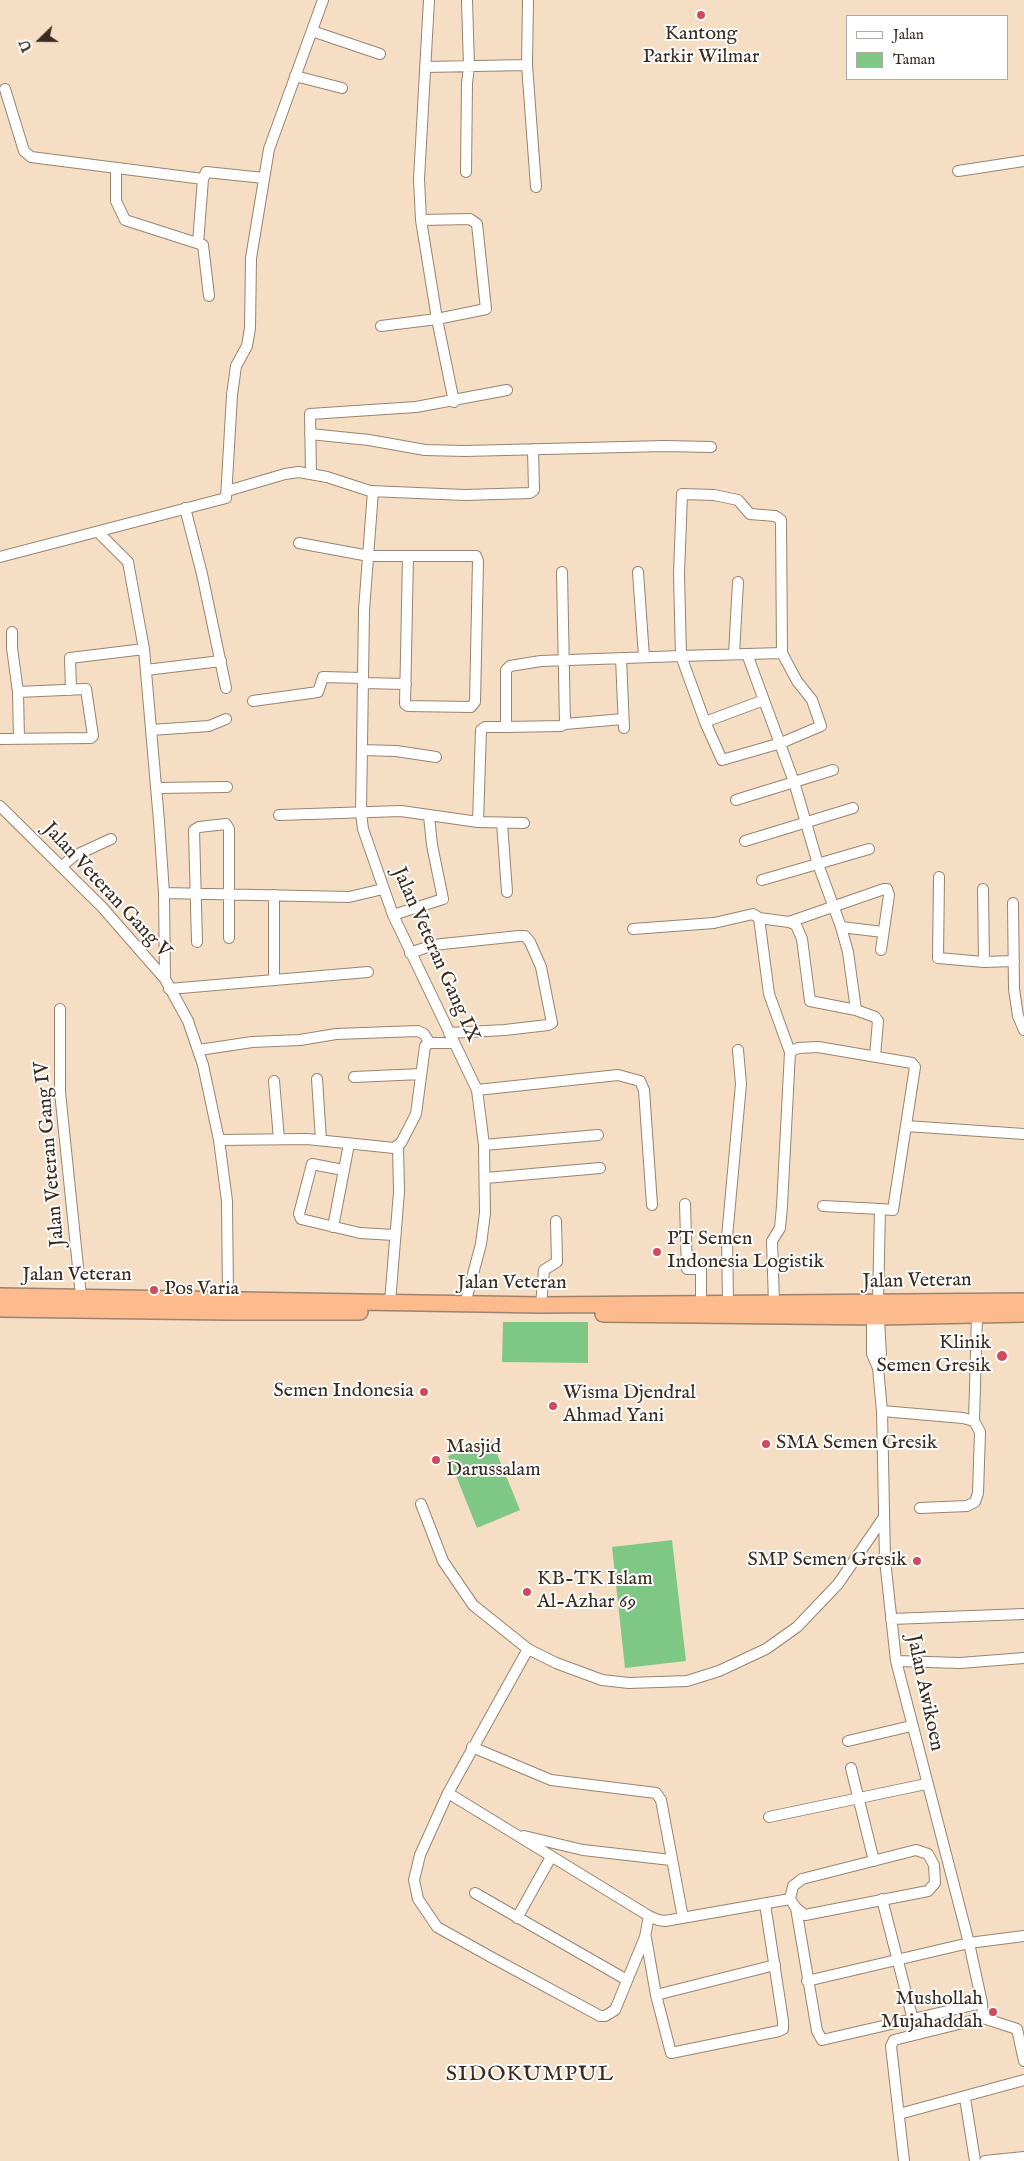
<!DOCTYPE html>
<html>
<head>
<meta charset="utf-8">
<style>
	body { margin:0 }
	#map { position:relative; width:1024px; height:2161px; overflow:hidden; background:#f5dec4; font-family:"IM FELL English",serif }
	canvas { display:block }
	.legend { position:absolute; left:846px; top:15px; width:162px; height:65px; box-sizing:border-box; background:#fff; border:1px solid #b1aaa5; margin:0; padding:6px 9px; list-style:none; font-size:15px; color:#3b2a1e }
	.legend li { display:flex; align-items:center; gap:10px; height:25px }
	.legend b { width:25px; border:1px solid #b1aaa5 }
	.north { position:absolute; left:15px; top:15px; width:50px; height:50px; -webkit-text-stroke:4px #fff; paint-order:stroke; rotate:248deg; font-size:14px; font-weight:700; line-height:20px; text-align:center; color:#3b2a1e }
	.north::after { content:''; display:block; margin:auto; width:18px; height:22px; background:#3b2a1e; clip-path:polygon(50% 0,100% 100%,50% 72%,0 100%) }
</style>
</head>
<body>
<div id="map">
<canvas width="1024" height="2161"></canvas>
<ul class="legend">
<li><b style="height:6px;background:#fff"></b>Jalan</li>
<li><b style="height:14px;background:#7ec784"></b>Taman</li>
</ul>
<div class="north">U</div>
</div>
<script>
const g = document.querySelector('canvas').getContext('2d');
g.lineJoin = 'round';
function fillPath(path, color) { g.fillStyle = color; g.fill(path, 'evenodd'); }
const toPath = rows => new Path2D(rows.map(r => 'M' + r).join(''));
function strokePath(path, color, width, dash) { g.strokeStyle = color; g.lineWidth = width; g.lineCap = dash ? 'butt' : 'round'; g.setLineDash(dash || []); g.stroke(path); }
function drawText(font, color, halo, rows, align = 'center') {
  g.font = font + ' "IM FELL English",serif'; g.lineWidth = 4; g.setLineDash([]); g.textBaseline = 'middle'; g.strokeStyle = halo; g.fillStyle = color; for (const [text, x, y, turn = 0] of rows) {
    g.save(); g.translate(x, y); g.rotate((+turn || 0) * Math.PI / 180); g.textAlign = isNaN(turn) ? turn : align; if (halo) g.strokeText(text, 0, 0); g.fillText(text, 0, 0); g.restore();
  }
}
fillPath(toPath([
	[503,1322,588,1322,588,1363,502,1362],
	[491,1439,520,1510,477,1528,448,1456],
	[672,1540,686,1661,625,1668,612,1547]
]), '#7ec784');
const minor = toPath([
	[528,0,527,65,536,187],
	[312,31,380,54],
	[425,67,527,65],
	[295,76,342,88],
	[5,89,24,151,31,157,203,179],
	[116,168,116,201,125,220,203,245,209,296],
	[958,171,1024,161],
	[466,172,467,83,469,67,467,0],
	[421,220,470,219,477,224,486,309,437,319,454,402],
	[198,243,203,179,206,172,264,178],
	[381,326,437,319,421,220,419,179,429,0],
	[310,434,369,440,425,450,465,451,664,446,711,447],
	[311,474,310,414,416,407,507,390],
	[227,491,285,474,299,472,327,477,370,491,465,495,530,493,534,490,533,449],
	[373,491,364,610,361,813,363,829,393,915,477,1090,484,1145,485,1213,481,1244,465,1304],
	[185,508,202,574,226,688],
	[98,532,128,562,144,649,159,821,164,893,165,979],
	[299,543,369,556,476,556,478,561,475,702,471,707,408,706,405,704,408,556],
	[0,557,226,498,232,395,236,366,247,346,250,328,251,258,269,149,323,0],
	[638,572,644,657],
	[12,632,12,648,18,692,19,739],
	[734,654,738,582],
	[747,654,794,782,818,864,841,927,848,952,856,1010,875,1017,878,1021,875,1056],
	[621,658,624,728],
	[146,670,221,661],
	[363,683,406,684],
	[71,690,70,658,144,649],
	[253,701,318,692,323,677,363,678],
	[705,722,722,760,781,743,821,726,812,700,797,681,782,653],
	[565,724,623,719],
	[506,727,561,726,565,724,562,572],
	[151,730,209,726,226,719],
	[0,739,91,738,93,736,86,689,18,692],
	[362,750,396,751,436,757],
	[157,788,227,787],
	[736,800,833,770],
	[0,806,102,907,165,979,188,1021,203,1065,219,1140,227,1201,228,1299],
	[279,815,401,811,478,822,481,730,485,727,506,727,506,670,510,666,541,661,681,656,747,654,782,653,781,520,775,516,750,514,738,500,714,495,682,494,679,574,681,656,705,722,764,700],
	[478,822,524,823],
	[502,823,507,892],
	[745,841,853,808],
	[62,866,74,856,111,839],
	[939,877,938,958,984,962,1014,961],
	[762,880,869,849],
	[983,889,984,962],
	[164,893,349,897,383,889],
	[274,895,274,980],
	[1013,903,1014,989,1018,1016,1024,1030],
	[393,915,443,899,432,845,429,816],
	[759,918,769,994,790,1052],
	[789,922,796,925,802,939,810,1001,856,1010],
	[841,927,883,932],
	[633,929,714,923,753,914,759,918,789,922,884,889,887,889,889,895,881,950],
	[197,942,194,830,199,827,226,824,229,829,229,938],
	[410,953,433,945,519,936,525,936,530,942,541,967,552,1023,548,1025,505,1030,449,1033],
	[169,989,368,972],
	[60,1009,60,1092,81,1296],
	[199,1050,252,1042,300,1040,336,1034,418,1031,424,1034,430,1043],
	[354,1077,421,1074],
	[317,1079,321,1140],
	[274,1081,279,1139],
	[477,1090,618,1075,640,1081,644,1090,652,1205],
	[906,1126,1024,1134],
	[219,1140,307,1139,394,1148,401,1143,416,1114,425,1046,430,1043,454,1043],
	[484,1145,598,1135],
	[343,1170,312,1164,299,1214,301,1219,360,1233,394,1235],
	[486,1178,600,1168],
	[685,1204,687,1269,701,1269,701,1302],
	[823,1206,880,1209],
	[333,1227,349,1144],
	[390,1302,399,1192,398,1147],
	[728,1302,727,1237,741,1084,738,1050],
	[774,1303,772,1241,780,1228,782,1206,790,1052,798,1048,818,1047,912,1063,915,1067,893,1210,880,1209,878,1303,881,1355,878,1368,882,1411,885,1560,896,1661,969,1943,982,2003,983,2018],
	[541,1305,544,1270,557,1262,556,1221],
	[872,1311,872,1354,878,1368],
	[882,1411,963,1418,974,1421,980,1432,978,1493,975,1502,967,1506,920,1508],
	[974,1421,977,1315],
	[421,1504,443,1561,473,1605,528,1649,556,1663,602,1680,629,1683,687,1681,719,1671,766,1649,797,1627,838,1584,884,1517],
	[891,1619,1024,1614],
	[528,1649,448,1793,649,1916,658,1920,665,1921,790,1899],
	[896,1661,960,1663,1024,1658],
	[848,1741,911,1726],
	[472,1747,551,1780,656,1793,661,1800,683,1918],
	[851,1768,874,1861],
	[448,1793,420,1855,414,1880,418,1899,437,1927,491,1957,600,2016,605,2016,615,2010,645,1937,649,1916],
	[769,1817,926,1784],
	[524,1836,583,1850,671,1860],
	[916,1850,928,1854,934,1865,935,1883,928,1891,805,1915,796,1908,790,1899,793,1886,802,1879,916,1850],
	[475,1893,627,1980],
	[882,1899,913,2020],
	[796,1908,817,2031,822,2040,982,2003],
	[517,1918,551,1857],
	[646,1938,656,1995,671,2053,779,2031,783,2029,783,2021,765,1904],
	[807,1981,969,1943,1024,1936],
	[656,1995,775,1965],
	[965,2098,975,2161],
	[899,2114,1024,2080],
	[904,2161,891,2046,894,2040,983,2018,1017,2029,1024,2061],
	[985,2161,1024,2157]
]);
const highway = toPath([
	[0,1296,541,1305,1024,1301],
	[0,1309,228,1312,360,1312],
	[603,1314,879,1317,1024,1314]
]);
strokePath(minor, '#988471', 12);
strokePath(highway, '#988471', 18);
strokePath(minor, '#fff', 10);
strokePath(highway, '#fcba8d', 15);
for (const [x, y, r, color] of [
	[701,15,5,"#d1495b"],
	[657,1252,5,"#d1495b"],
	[154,1290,5,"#d1495b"],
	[1002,1356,6,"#d1495b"],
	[424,1392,5,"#d1495b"],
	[553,1406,5,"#d1495b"],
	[766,1444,5,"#d1495b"],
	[436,1460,5,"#d1495b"],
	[917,1561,5,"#d1495b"],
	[527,1592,5,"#d1495b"],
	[993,2012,5,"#d1495b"]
]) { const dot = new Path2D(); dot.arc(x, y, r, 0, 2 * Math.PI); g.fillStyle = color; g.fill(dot); strokePath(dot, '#fff', 2); }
drawText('20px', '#3b2a1e', '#fff', [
	["Kantong",701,35,"center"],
	["Parkir Wilmar",701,58,"center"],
	["PT Semen",667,1240],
	["Indonesia Logistik",667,1263],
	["Pos Varia",164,1290],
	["Klinik",991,1344,"right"],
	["Semen Gresik",991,1367,"right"],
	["Semen Indonesia",414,1392,"right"],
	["Wisma Djendral",563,1394],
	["Ahmad Yani",563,1417],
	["SMA Semen Gresik",776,1444],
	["Masjid",446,1448],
	["Darussalam",446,1471],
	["SMP Semen Gresik",907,1561,"right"],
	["KB-TK Islam",537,1580],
	["Al-Azhar 69",537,1603],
	["Mushollah",983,2000,"right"],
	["Mujahaddah",983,2023,"right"]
], 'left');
drawText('20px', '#3b2a1e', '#fff', [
	["Jalan Veteran Gang V",106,891,47],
	["Jalan Veteran Gang IX",435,955,66],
	["Jalan Veteran Gang IV",51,1154,-95],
	["Jalan Veteran",77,1276],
	["Jalan Veteran",917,1282,-1],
	["Jalan Veteran",512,1284],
	["Jalan Awikoen",924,1693,78]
]);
g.letterSpacing = '1px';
drawText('22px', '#3b2a1e', '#fff', [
	["SIDOKUMPUL",530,2075]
]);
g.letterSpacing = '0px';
</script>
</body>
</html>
